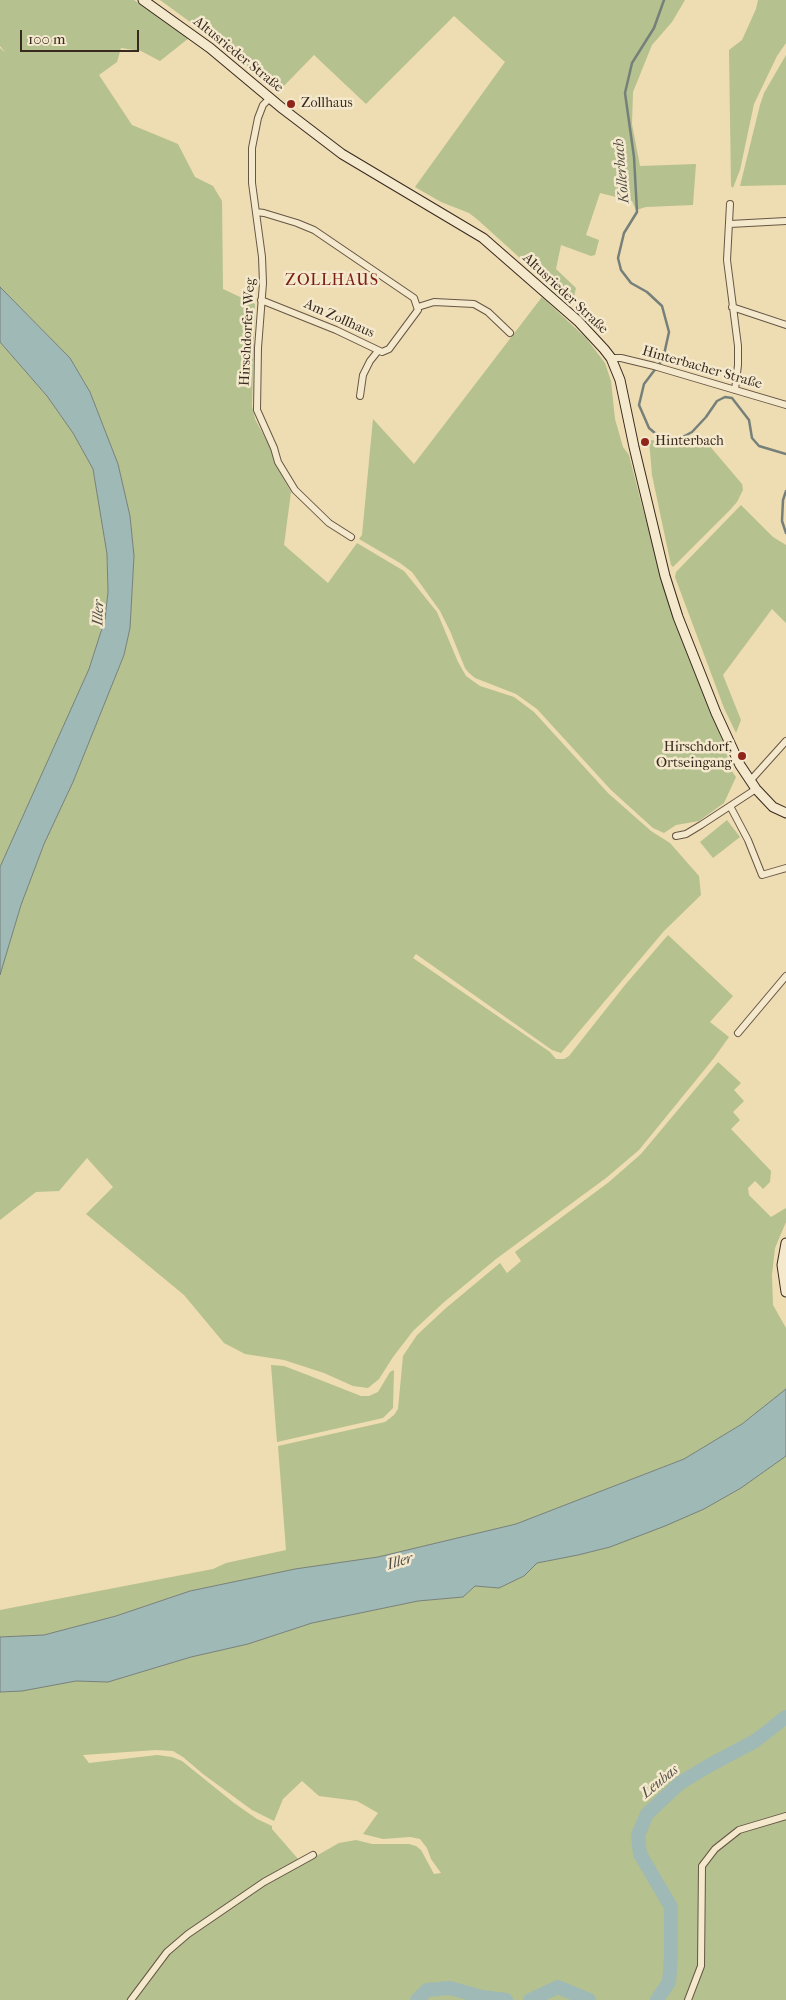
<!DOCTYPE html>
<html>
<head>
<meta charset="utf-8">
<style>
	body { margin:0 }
	#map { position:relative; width:786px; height:2000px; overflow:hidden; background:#eedcb2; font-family:"IM FELL French Canon",serif }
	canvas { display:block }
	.scale { position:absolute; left:20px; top:30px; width:119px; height:22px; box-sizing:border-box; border:2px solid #392a1f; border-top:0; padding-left:6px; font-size:15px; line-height:18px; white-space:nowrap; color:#392a1f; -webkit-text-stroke:4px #f4e8cd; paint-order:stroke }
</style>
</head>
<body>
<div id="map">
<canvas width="786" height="2000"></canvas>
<div class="scale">100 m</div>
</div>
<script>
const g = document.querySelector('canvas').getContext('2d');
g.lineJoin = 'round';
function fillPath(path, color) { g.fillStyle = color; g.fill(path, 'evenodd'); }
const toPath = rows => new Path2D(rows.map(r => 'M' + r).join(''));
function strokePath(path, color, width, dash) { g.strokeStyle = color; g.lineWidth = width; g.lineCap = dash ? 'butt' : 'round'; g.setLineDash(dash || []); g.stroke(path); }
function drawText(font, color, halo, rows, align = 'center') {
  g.font = font + ' "IM FELL French Canon",serif'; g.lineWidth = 5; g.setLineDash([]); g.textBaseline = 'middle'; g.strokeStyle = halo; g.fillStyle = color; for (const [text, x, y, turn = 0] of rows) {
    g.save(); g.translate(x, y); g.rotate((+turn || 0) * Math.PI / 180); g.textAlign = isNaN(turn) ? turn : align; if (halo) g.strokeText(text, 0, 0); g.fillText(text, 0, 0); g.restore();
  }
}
fillPath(toPath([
	[0,0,134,0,189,38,160,61,141,51,121,48,117,62,99,75,132,125,178,144,195,177,213,186,222,201,223,289,255,304,252,406,255,419,272,451,274,462,291,492,284,545,328,583,357,543,404,571,437,612,458,662,466,676,480,686,514,697,534,712,608,793,651,831,670,843,699,876,701,895,664,931,561,1053,552,1050,416,954,413,958,550,1052,556,1059,564,1059,569,1056,625,985,668,935,733,996,710,1022,729,1037,714,1058,639,1150,606,1178,496,1259,443,1303,413,1331,393,1357,379,1379,368,1388,353,1386,324,1373,284,1360,245,1354,224,1343,184,1295,86,1214,113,1187,87,1158,59,1191,36,1192,0,1220,0,975,21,905,44,844,73,782,124,655,130,628,134,556,130,516,118,464,90,392,70,358,0,287,0,48,5,52,0,46],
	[160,0,685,0,672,22,652,45,633,92,632,124,640,166,696,164,693,205,646,207,636,210,632,201,600,193,586,235,599,240,595,255,591,256,561,245,556,269,576,288,572,305,478,220,469,213,441,202,415,187,505,62,454,16,366,104,314,55,278,92,215,40],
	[758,0,786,0,786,43,777,56,754,104,740,170,733,188,731,186,729,50,742,40,756,9],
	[786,55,786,185,740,186,760,105,764,93],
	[542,297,586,338,605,363,611,381,615,419,623,447,629,455,642,506,674,618,724,744,731,770,736,777,724,803,699,821,676,825,664,833,653,828,611,790,537,709,516,694,475,678,469,673,465,668,450,631,440,611,412,572,400,563,359,539,362,535,373,419,414,464],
	[0,342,47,396,73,433,93,469,107,554,108,592,105,619,89,669,0,867],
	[702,437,742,484,743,490,737,502,730,510,673,567,671,565,652,475,649,440,689,443],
	[741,505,773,537,786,545,786,623,772,609,723,675,741,720,736,733,724,708,675,577,676,572],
	[727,820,740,837,713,858,700,842],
	[718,1062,741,1083,734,1090,744,1101,733,1112,740,1120,731,1129,771,1171,770,1182,763,1189,755,1181,748,1188,749,1195,771,1217,786,1208,786,1222,775,1248,772,1275,773,1305,786,1328,786,1389,781,1394,742,1424,684,1459,516,1524,378,1557,295,1569,190,1591,116,1616,44,1635,0,1637,0,1610,213,1569,226,1563,286,1550,278,1446,385,1422,394,1415,398,1409,403,1356,417,1335,446,1308,500,1263,507,1273,521,1261,515,1252,609,1182,641,1154],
	[271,1365,284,1366,305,1374,361,1396,369,1396,378,1392,390,1372,394,1370,393,1408,383,1418,277,1442],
	[786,1456,786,2000,134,2000,169,1954,202,1926,265,1885,339,1843,356,1840,372,1844,409,1844,416,1846,421,1850,434,1874,441,1873,431,1859,427,1848,420,1839,410,1837,383,1839,363,1834,378,1813,357,1801,319,1796,302,1781,283,1799,274,1821,252,1810,203,1774,183,1757,173,1751,156,1750,83,1755,89,1763,157,1755,172,1757,182,1761,234,1803,257,1819,272,1826,272,1829,299,1860,263,1880,187,1932,128,2000,0,2000,0,1692,22,1691,76,1681,108,1682,191,1657,248,1644,312,1623,418,1601,463,1597,475,1586,499,1588,524,1576,537,1563,578,1555,610,1547,704,1509,741,1488]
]), '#b5c18f');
const water = toPath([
	[0,287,70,358,90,392,118,464,130,516,134,556,130,628,124,655,73,782,44,844,21,905,0,975,0,867,89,669,105,619,108,592,107,554,93,469,73,433,47,396,0,342,0,287],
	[786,1389,786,1456,741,1488,704,1509,665,1526,610,1547,578,1555,537,1563,524,1576,499,1588,475,1586,463,1597,418,1601,312,1623,248,1644,191,1657,108,1682,76,1681,22,1691,0,1692,0,1637,44,1635,116,1616,190,1591,295,1569,378,1557,516,1524,684,1459,742,1424,786,1389]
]);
fillPath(water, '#9fb9b7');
strokePath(water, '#76807a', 1);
strokePath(toPath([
	[664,0,654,28,632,63,625,93,634,157,637,212,624,233,618,258,621,270,631,283,647,292,662,306,669,332,663,359,644,384,639,405,649,428,656,434,679,439,692,432,706,417,717,401,725,397,732,398,749,420,752,438,759,446,786,454],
	[786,491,783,500,782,521,786,533]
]), '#76807a', 2.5);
strokePath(toPath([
	[417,2000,427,1990,450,1988,482,1997,506,2000],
	[530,2000,558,1987,589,2000],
	[657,2000,669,1982,671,1958,671,1907,640,1854,638,1835,647,1814,680,1783,710,1765,755,1741,786,1717]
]), '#9fb9b7', 14);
const street = toPath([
	[270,98,263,105,258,118,252,148,252,183,262,257,263,283,258,348,257,410,274,448,278,462,295,490,329,523,351,537],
	[730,204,727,260,738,346,738,365,735,390],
	[256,212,264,213,297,223,314,230,414,298,418,310,389,349,382,352,336,330,261,300],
	[730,224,786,221],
	[418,307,434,302,474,304,488,312,510,333],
	[732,307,786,325],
	[611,358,621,358,654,366,786,405],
	[360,396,363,375,370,361,378,351],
	[750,781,786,741],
	[730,806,748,840,762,875,786,868],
	[676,836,686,834,701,825,756,789],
	[738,1033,786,976],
	[131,2000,167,1952,188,1934,264,1882,313,1855],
	[688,2000,701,1966,702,1866,715,1849,739,1830,786,1816]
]);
const secondary = toPath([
	[143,0,210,48,283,109,342,154,483,238,578,321,604,349,611,358,620,380,634,447,665,576,678,617,716,713,740,765,756,789,773,807,786,813],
	[786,1243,782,1265,786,1292]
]);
strokePath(street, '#665644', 8);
strokePath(secondary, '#392a1f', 11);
strokePath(street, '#f4e8cd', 6);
strokePath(secondary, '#f4e8cd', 9);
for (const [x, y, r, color] of [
	[291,104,5,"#8f2418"],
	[645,442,5,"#8f2418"],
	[742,756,5,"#8f2418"]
]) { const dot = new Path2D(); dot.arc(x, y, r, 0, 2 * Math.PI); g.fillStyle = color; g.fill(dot); strokePath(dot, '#f4e8cd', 2); }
drawText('14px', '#392a1f', '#f4e8cd', [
	["Altusrieder Straße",238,55,39],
	["Altusrieder Straße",565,294,43],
	["Am Zollhaus",339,319,24],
	["Hirschdorfer Weg",248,332,-87],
	["Hinterbacher Straße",702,368,16]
]);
drawText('14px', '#392a1f', '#f4e8cd', [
	["Zollhaus",301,104],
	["Hinterbach",655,442],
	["Hirschdorf,",732,748,"right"],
	["Ortseingang",732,764,"right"]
], 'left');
drawText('italic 15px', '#524e45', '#f4e8cd', [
	["Kollerbach",622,171,-95],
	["Iller",99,613,-88],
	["Iller",400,1562,-16],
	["Leubas",660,1782,-39]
]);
g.letterSpacing = '1px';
drawText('16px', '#7a1f14', '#f4e8cd', [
	["ZOLLHAUS",332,281]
]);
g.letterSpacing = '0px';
</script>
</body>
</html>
